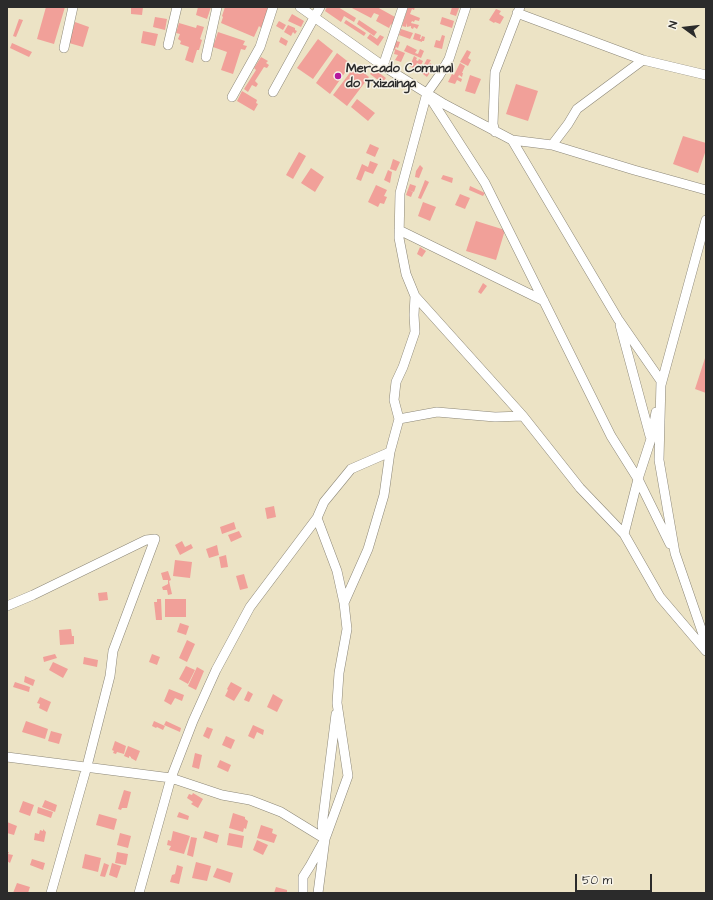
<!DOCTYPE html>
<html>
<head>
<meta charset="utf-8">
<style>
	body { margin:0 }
	#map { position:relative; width:713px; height:900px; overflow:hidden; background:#ece3c5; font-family:"Architects Daughter",sans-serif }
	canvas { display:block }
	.frame { position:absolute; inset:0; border:8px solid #2b2b2b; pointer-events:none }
	.north { position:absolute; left:665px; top:8px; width:40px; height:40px; -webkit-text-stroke:3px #f7f3e8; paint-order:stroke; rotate:285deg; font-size:11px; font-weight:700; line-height:16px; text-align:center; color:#2b2b2b }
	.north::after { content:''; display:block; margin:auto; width:14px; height:18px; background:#2b2b2b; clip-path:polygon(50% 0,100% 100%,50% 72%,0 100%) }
	.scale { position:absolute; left:575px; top:874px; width:77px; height:18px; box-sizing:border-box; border:2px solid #2b2b2b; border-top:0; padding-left:5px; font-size:12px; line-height:14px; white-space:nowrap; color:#2b2b2b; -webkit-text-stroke:3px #f7f3e8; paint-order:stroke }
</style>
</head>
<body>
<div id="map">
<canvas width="713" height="900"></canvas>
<div class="frame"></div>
<div class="north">N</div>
<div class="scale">50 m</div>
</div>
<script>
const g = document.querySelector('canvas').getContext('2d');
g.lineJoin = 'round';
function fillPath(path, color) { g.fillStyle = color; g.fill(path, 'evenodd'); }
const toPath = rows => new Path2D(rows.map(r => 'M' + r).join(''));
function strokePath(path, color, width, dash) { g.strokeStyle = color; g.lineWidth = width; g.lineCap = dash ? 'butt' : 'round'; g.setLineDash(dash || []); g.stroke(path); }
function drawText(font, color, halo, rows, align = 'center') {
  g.font = font + ' "Architects Daughter",sans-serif'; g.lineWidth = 3; g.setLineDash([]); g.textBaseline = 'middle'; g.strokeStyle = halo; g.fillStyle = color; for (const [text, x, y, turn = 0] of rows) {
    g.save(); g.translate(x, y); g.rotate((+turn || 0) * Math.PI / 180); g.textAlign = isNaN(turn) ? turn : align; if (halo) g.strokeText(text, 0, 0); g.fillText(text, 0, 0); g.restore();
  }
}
fillPath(toPath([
	[46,7,65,7,54,44,37,39],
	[131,7,143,7,142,15,131,14],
	[198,7,211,7,207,19,196,15],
	[225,7,269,7,261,28,259,26,254,37,221,23,223,17,222,16],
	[327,7,338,7,356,18,354,22,344,16,341,22,325,11],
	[350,7,377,7,395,17,392,25,391,24,389,28,376,21,379,15,374,13,371,18],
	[408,7,415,7,414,10,412,9,410,14,420,18,419,21,415,20,414,22,412,21,411,23,419,25,417,29,414,27,413,29,411,28,411,26,407,27,407,23,406,27,402,26],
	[452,7,459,8,456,16,450,14],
	[496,9,501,11,499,14,504,17,500,24,495,22,494,23,489,20],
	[292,14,304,21,301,27,288,21],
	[155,17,167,19,165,30,153,27],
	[442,17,454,21,452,28,440,24],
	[19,19,23,20,16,37,13,36],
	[346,20,366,33,364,36,344,23],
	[359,20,377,32,374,36,357,24],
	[279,21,286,25,283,30,276,26],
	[75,22,89,27,83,47,69,43],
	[179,23,196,28,197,25,204,27,200,39,202,40,199,50,197,50,193,63,185,60,189,47,180,44,181,41,178,39,180,34,176,33],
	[288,25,295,28,295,30,297,31,295,34,293,32,291,36,284,32],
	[401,29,413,33,410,39,399,35],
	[143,31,158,34,155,46,141,43],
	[218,32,245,41,243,45,247,46,245,50,241,49,233,74,221,70,227,52,213,47],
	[415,33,421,35,420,39,421,39,422,36,425,37,424,41,422,41,422,42,413,39],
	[370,34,377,39,380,35,384,37,378,46,367,38],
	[442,35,445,36,442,49,434,47,436,40,440,41],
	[281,37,288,41,286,46,279,42],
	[318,39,333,51,313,79,297,68],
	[396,41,400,42,398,48,396,47,395,49,405,53,401,62,395,60,398,55,394,54,395,50,392,49],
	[12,43,32,52,29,57,10,48],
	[407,45,417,50,415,53,418,54,420,49,424,51,421,58,404,51],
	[467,50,471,52,468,58,471,60,468,66,460,62],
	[337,53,351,64,330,94,316,83],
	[414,56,417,58,416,60,418,61,419,59,423,61,421,65,417,63,414,69,410,66],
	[261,57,268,61,266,63,269,65,267,68,264,67,255,81,258,84,256,87,252,85,248,92,244,89,256,70,254,68],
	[427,59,431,60,426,68,430,63,434,66,427,77,419,71,421,68,425,70,422,68],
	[460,63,465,66,462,73,463,73,462,77,459,75,458,77,454,75],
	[355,66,369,77,347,106,333,95],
	[374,69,386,78,382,83,370,74],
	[452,74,462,79,461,82,457,80,455,84,448,82],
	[470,75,481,79,475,94,465,91],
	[516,84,538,91,528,121,506,114],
	[242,91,257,100,256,103,258,104,254,111,237,101],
	[357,99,375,113,368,121,351,107],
	[683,136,706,143,706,150,698,173,673,164],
	[370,144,379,148,375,157,366,153],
	[299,152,306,156,293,179,286,175],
	[393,159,400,162,396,171,390,169],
	[370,161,378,164,373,174,365,171,361,181,356,179,362,164,368,167],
	[420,165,423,168,419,178,415,177,416,171],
	[311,168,324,177,315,192,301,183],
	[388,170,392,172,390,183,384,180],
	[443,175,453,178,452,183,441,179],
	[425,180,429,182,421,199,418,198],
	[410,184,416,186,414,192,408,190,413,192,411,197,406,195],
	[376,185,387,190,384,196,387,197,384,204,380,203,378,207,368,202],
	[470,186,485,193,483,196,469,190],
	[460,194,470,198,465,209,455,205],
	[423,202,436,207,430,221,418,216],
	[476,221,505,230,496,260,466,251],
	[420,247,426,251,422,257,417,254],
	[483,283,487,286,481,294,478,292],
	[706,355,706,393,695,389],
	[274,506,276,517,267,519,265,508],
	[234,522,236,529,222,534,220,527],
	[239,531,242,537,231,542,228,535],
	[182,541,185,547,191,544,193,548,180,555,175,545],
	[217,545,219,555,209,558,206,549],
	[226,555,228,567,221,568,219,557],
	[175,560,192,562,190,578,173,576],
	[168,571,171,580,169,581,172,594,168,595,167,590,163,590,162,587,168,584,168,580,163,580,161,573],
	[244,574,248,588,240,590,236,576],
	[107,592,108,600,99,601,98,593],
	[157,599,161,599,162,620,156,620,154,602,157,602],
	[165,599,186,599,186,617,165,617],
	[180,623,189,626,186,635,177,632],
	[71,629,72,636,74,636,74,644,60,645,59,630],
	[187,640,195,644,187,662,179,658],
	[55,654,57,658,44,662,43,657],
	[152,654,160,657,157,665,149,662],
	[84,657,98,660,97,667,83,664],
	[53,662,68,669,63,678,49,670],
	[186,666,195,670,188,684,179,679],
	[197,667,204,671,196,690,188,686],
	[25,676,35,680,33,686,24,682],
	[15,682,30,687,29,692,13,687],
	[231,682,242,688,234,701,225,696,228,690,227,689],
	[169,689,184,695,182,701,175,698,171,705,164,701],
	[248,691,253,694,249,702,244,700],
	[273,694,283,700,277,712,267,707],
	[40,697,51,702,47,712,39,708,40,704,37,703],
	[26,721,48,729,45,739,22,732],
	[154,721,165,726,163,730,157,727,156,728,152,726],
	[166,721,181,728,180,732,164,725],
	[253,725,264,730,263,735,257,732,254,739,248,736],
	[207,727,213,729,209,739,203,736],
	[51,731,62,734,59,744,48,741],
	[226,736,235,740,231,749,222,745],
	[115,741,126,746,124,754,117,752,116,754,113,753,114,751,112,750],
	[128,746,140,751,136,761,131,758,131,757,129,756,129,758,124,756],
	[195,753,202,755,199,769,192,767],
	[220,760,231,765,228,772,217,767],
	[124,790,131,792,127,808,122,808,121,810,118,809],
	[193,793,203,799,198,808,191,804,193,802,187,798,189,794,192,795],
	[45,800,57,805,55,812,42,807],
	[23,801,34,805,30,816,19,812],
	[38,807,53,812,51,818,37,813],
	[179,812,189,816,188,820,177,817],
	[233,813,245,817,245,819,248,821,246,829,244,828,243,832,229,828],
	[99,814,117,819,114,830,96,825],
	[7,822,17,826,14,835,7,833],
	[261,825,273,829,272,833,277,835,274,843,257,838],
	[43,829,46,832,44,842,34,840,35,833,39,834,40,830,43,831],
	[173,831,190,836,184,854,169,850,171,846,167,845,168,840,171,841],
	[205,831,219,835,217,843,203,838],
	[120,833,131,836,128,848,117,845],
	[229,833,244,836,242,848,227,845],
	[191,837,197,838,193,857,187,855],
	[257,840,268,845,263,855,253,850],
	[7,852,9,852,8,854,13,855,10,863,7,861],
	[117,852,128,854,126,865,115,863],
	[85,854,101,858,98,872,82,868],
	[32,859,45,863,43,870,30,865],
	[196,862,211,866,207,881,192,878],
	[104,863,109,865,105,877,100,876],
	[112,863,121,866,117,878,109,875],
	[177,865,183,867,179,884,170,882,172,875,175,874],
	[217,868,233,873,230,883,213,877],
	[17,883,30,887,28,893,13,893],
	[276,887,287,890,287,893,274,893]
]), '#f1a099');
const minor = toPath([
	[300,7,383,66,444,104,512,140,552,145,634,170,706,190],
	[466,7,449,59,439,76,427,93,400,193,399,238,406,274,415,296,523,416],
	[517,13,643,60,706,75],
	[168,45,177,7],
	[64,48,73,7],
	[206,57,217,7],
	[383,66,403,7],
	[273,92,320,7],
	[427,93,485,183,611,436,638,479,670,544],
	[232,97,260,47,273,7],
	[495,132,493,124,495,72,520,7],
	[512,140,618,319,661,381,659,460,675,553,706,643],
	[552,145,568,124,577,109,643,60],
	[399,230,544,301],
	[620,325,650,436],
	[661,385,706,220],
	[399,419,394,400,396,382,403,367,415,332,414,315,415,296],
	[317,518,337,571,344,603,347,629,339,673,337,703,348,776,325,839,318,893],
	[624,534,638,479,651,439,656,412],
	[344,603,368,549,384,495,390,452],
	[7,606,33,595,146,540,155,539,113,651,110,676,87,766,51,893],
	[7,757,171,778,222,795,250,800,281,812,325,839],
	[139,893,171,778,193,721,216,670,250,607,317,518,324,502,351,469,390,452,399,419,437,412,495,417,523,416,580,488,624,534,660,597,706,651],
	[303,893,303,877,310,866,325,839,322,826,336,714]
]);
strokePath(minor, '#8c8778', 10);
strokePath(minor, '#fff', 9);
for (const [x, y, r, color] of [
	[338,76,4,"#b5179e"]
]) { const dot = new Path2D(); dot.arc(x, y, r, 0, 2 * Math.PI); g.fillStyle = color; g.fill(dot); strokePath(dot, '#f7f3e8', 1.5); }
drawText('bold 13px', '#2b2b2b', '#f7f3e8', [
	["Mercado Comunal",346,69],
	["do Txizainga",346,84]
], 'left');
</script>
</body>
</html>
